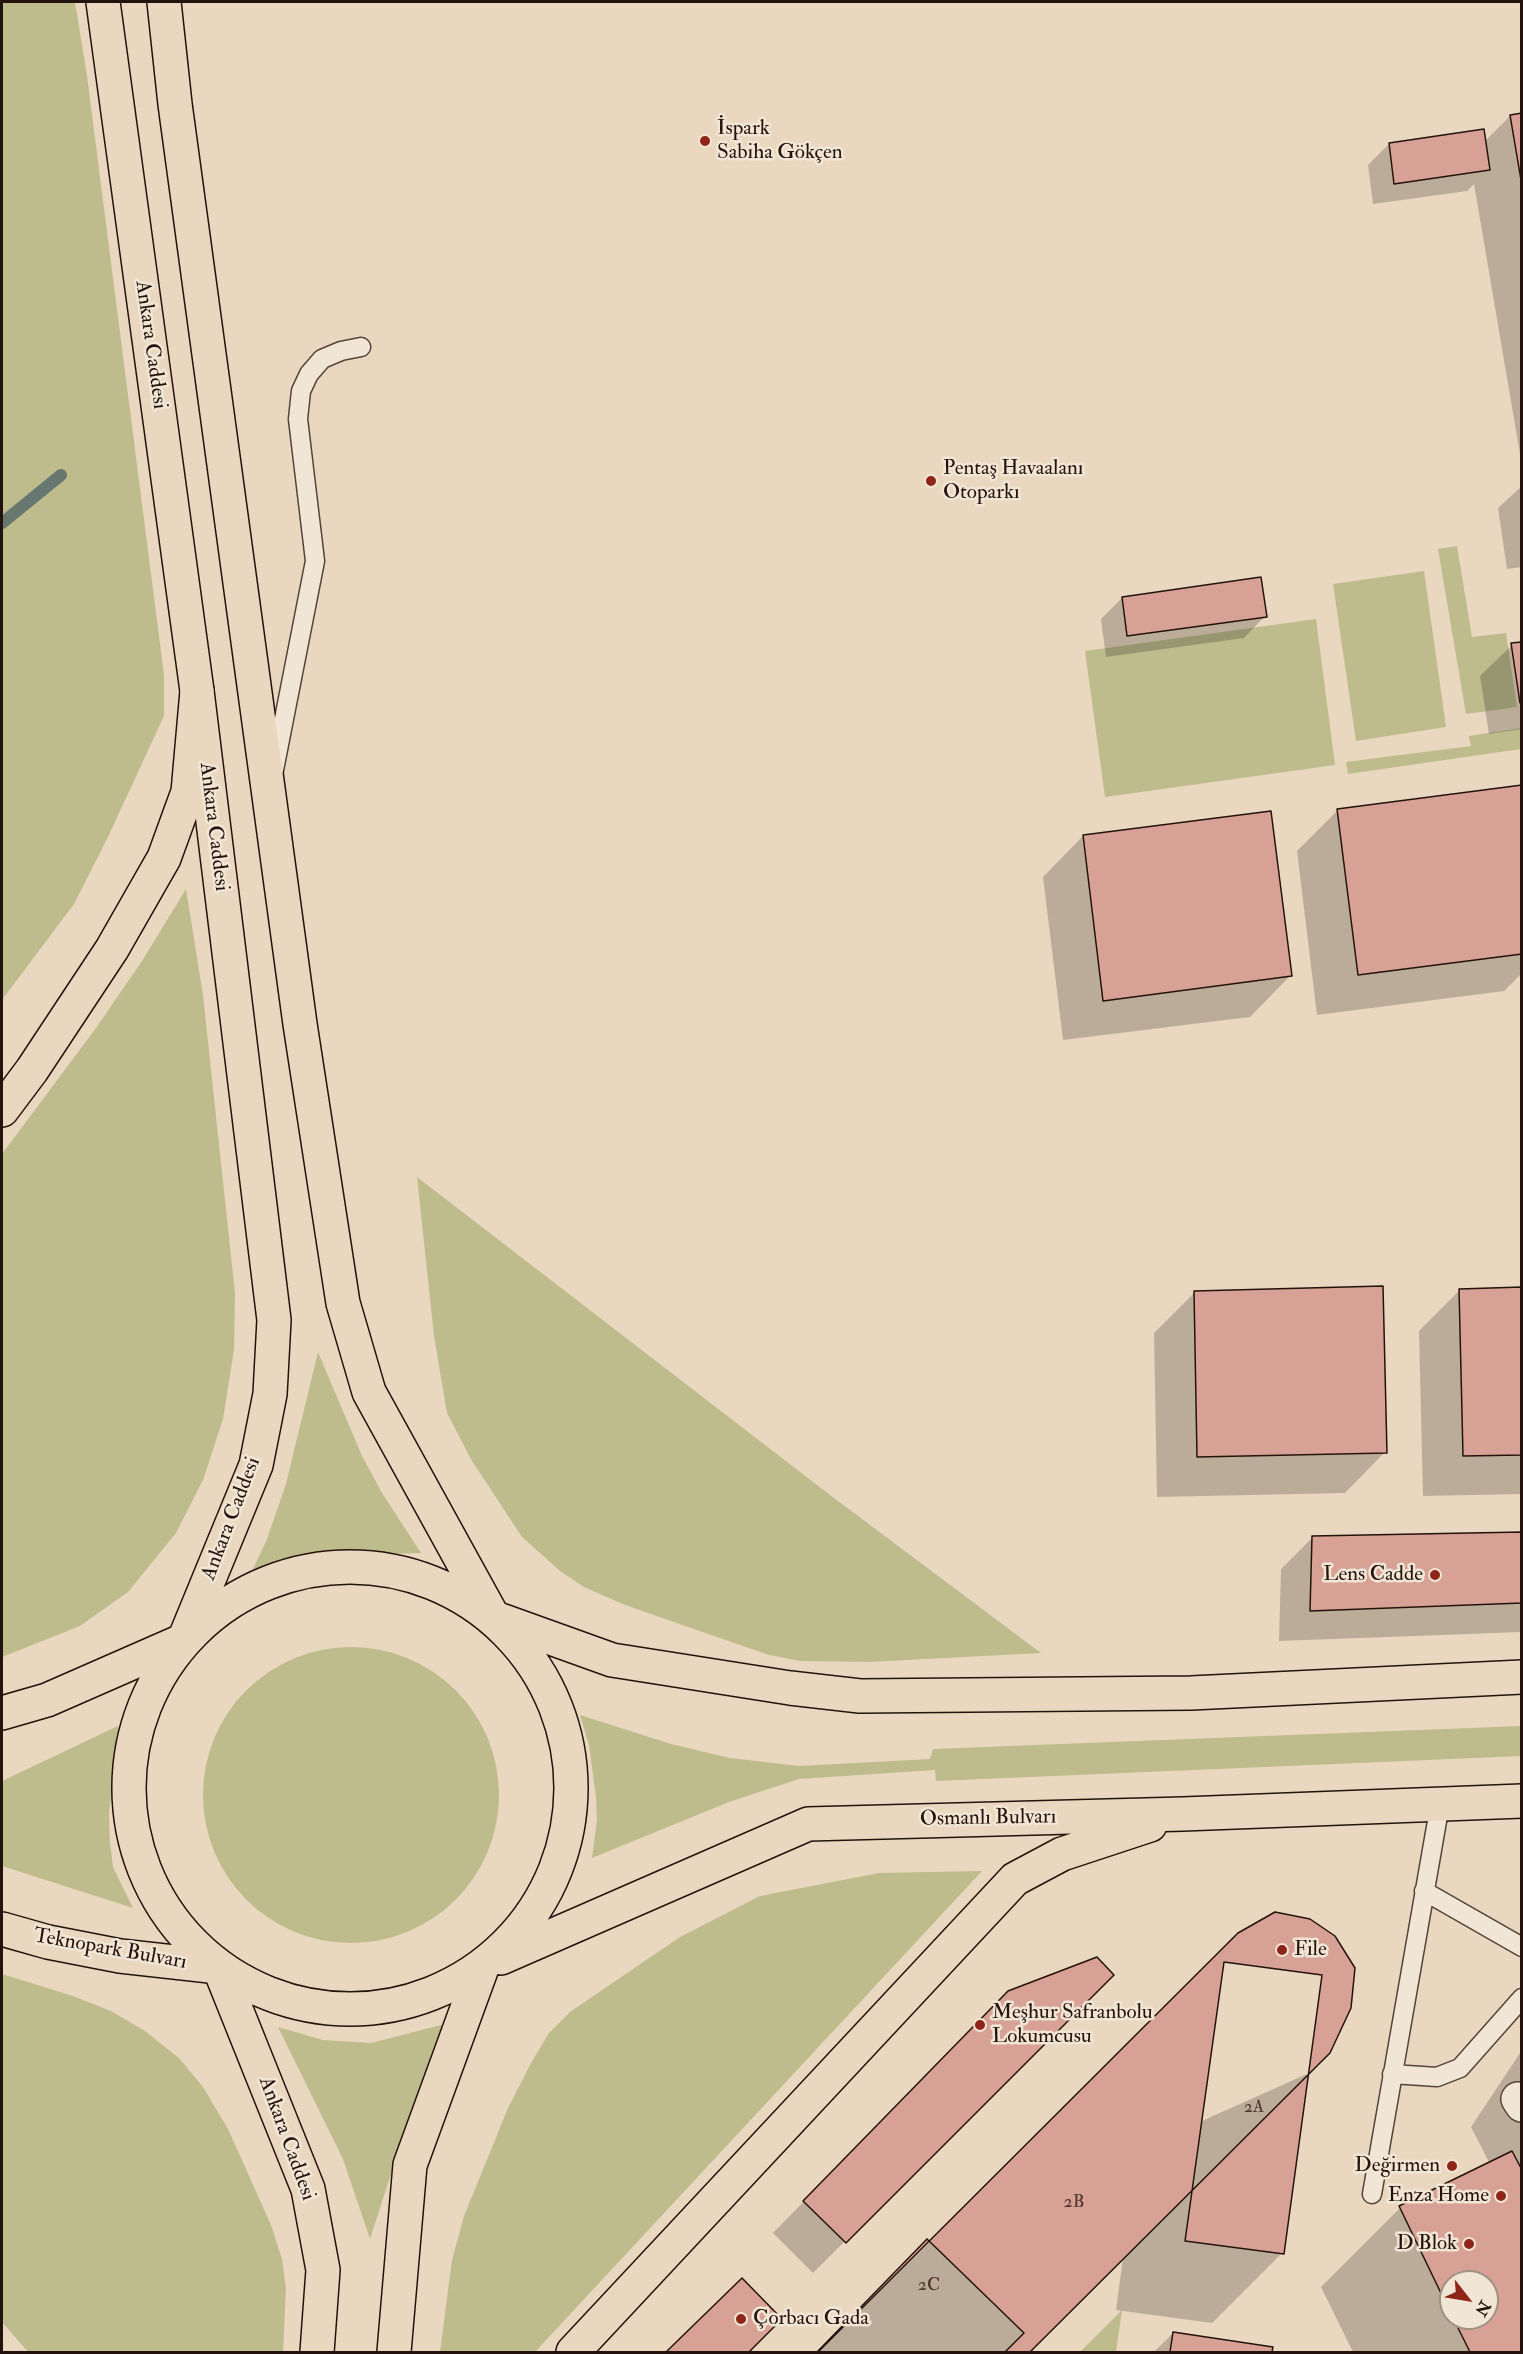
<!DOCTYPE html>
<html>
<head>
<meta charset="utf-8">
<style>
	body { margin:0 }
	#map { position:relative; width:1523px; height:2354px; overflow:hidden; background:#e9d8bf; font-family:"IM FELL Double Pica",serif }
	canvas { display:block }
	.frame { position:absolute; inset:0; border:3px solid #24130c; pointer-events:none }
	.north { position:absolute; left:1439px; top:2270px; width:60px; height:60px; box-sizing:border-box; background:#f1e6d5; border:2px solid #9f9285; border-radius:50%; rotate:121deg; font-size:16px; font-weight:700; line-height:24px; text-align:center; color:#24130c }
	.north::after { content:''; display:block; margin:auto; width:21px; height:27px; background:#8f2418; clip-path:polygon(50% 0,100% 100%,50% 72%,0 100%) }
</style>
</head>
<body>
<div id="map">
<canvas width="1523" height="2354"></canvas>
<div class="frame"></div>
<div class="north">N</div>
</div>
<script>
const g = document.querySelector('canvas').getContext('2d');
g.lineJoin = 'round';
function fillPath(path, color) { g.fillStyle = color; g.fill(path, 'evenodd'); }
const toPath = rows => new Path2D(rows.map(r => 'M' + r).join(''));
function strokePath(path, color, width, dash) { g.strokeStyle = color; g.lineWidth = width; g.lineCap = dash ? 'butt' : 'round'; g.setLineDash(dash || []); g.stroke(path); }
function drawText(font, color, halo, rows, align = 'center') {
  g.font = font + ' "IM FELL Double Pica",serif'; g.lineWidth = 5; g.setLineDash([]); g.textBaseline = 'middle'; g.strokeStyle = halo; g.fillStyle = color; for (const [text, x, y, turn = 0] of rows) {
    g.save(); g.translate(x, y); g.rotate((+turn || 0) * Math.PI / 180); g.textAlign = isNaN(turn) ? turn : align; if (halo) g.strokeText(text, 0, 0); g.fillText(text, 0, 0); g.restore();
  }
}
fillPath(toPath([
	[2,2,75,2,87,76,164,675,164,716,107,839,74,904,2,1000],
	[1457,546,1472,637,1506,633,1517,707,1466,714,1438,549],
	[1424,571,1446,727,1356,741,1333,584],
	[1316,619,1335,765,1105,797,1085,651],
	[1521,728,1521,749,1348,774,1346,762,1471,746,1469,736],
	[186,889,203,995,235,1293,234,1350,223,1419,203,1480,176,1533,128,1592,80,1626,2,1657,2,1154,96,1028,142,961],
	[417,1177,830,1495,1041,1653,869,1662,801,1661,769,1655,625,1605,584,1587,560,1571,522,1537,472,1461,447,1413,434,1336],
	[318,1352,362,1456,382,1493,421,1553,329,1556,252,1571,267,1539,286,1484],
	'203 1795a148 148 0 1 1 296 0a148 148 0 1 1-296 0Z',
	[580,1715,671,1744,730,1758,799,1766,930,1759,933,1749,1521,1726,1522,1756,936,1781,935,1770,799,1779,729,1802,592,1858,597,1820,596,1797,589,1745],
	[118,1726,119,1735,109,1813,110,1843,113,1867,133,1908,2,1866,2,1781],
	[982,1871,535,2352,440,2352,452,2260,464,2216,508,2108,531,2063,549,2033,570,2012,680,1937,760,1896,879,1873],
	[2,1974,73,1996,111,2011,145,2031,179,2058,203,2087,228,2129,271,2225,282,2259,286,2289,283,2352,28,2352,2,2322],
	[449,2023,391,2174,370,2239,343,2159,278,2027,323,2040,371,2043],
	[1122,2310,1116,2352,1080,2352]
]), '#bebc8c');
fillPath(toPath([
	[1522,114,1522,460,1521,460,1474,184,1467,191,1373,204,1368,165,1389,144,1484,142,1510,116],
	[1522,486,1522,567,1507,569,1498,508],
	[1122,598,1265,616,1244,638,1106,657,1101,619],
	[1522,643,1522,729,1489,734,1480,676,1512,645],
	[1522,787,1522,973,1504,991,1317,1015,1297,851,1338,810],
	[1083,836,1290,976,1250,1017,1063,1040,1043,877],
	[1522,1289,1522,1494,1423,1496,1419,1331,1460,1290],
	[1195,1292,1385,1452,1345,1493,1157,1497,1154,1333],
	[1522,1533,1522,1632,1279,1641,1281,1569,1313,1537],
	[1112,1975,813,2273,773,2233,977,2025],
	[1522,2050,1522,2352,1353,2352,1321,2287,1400,2208,1490,2164,1471,2127],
	[1451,2282,1487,2282,1487,2318,1451,2318],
	[1307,2074,1282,2253,1212,2323,1116,2310,1123,2258,1028,2352,818,2352,929,2243],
	[742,2280,780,2319,747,2352,668,2352],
	[1173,2333,1271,2348,1270,2352,1154,2352]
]), '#0003');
strokePath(toPath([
	[2,523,61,475]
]), '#697771', 12);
const building = toPath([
	[1522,113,1522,186,1510,115,1522,113],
	[1484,129,1490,170,1394,184,1389,143,1484,129],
	[1261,577,1267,617,1127,636,1122,597,1261,577],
	[1522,642,1522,703,1520,703,1511,643,1522,642],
	[1522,785,1522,954,1358,975,1337,809,1522,785],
	[1271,811,1292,976,1103,1001,1083,835,1271,811],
	[1383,1286,1387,1453,1197,1457,1194,1291,1383,1286],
	[1522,1287,1522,1455,1463,1456,1459,1289,1522,1287],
	[1522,1532,1522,1603,1310,1611,1312,1536,1522,1532],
	[1275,1912,1310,1919,1335,1936,1355,1968,1351,2008,1330,2053,1030,2352,818,2352,1238,1933,1275,1912],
	[1097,1957,1114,1975,846,2243,803,2201,1008,1991,1097,1957],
	[1224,1962,1322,1975,1284,2254,1185,2241,1224,1962],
	[1512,2151,1522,2170,1522,2352,1470,2352,1453,2318,1487,2318,1487,2282,1451,2282,1451,2314,1399,2206,1512,2151],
	[927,2239,1024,2333,1005,2352,817,2352,927,2239],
	[742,2278,782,2319,749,2352,666,2352,742,2278],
	[1173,2332,1273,2347,1272,2352,1170,2352,1173,2332]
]);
fillPath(building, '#d7a195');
strokePath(building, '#24130c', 1.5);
const lane = toPath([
	[274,770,315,561,298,419,301,391,309,374,322,359,341,351,361,347],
	[1424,1891,1522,1947],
	[1392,2074,1437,2077,1460,2068,1522,1998],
	[1372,2194,1440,1804]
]);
const street = toPath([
	[1518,2099,1522,2105]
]);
const primary = toPath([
	[103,2,197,691,274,1320,270,1394,256,1465,184,1640],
	[164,2,175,104,300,1024,343,1303,369,1392,493,1617],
	'129 1788a221 221 0 1 1 442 0a221 221 0 1 1-442 0Z',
	[495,1618,612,1660,790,1688,860,1696,1191,1693,1522,1677],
	[501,1958,808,1824,1183,1814,1522,1801],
	[219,1967,308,2189,323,2270,317,2352],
	[394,2352,410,2165,483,1965],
	[573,2352,1015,1879,1062,1854,1150,1825]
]);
const highway = toPath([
	[2,1110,32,1070,112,949,164,858,188,792,197,691],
	[2,1713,47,1700,184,1640],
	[2,1929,48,1942,120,1956,219,1967]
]);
strokePath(lane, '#554439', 21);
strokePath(street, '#554439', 36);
strokePath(primary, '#24130c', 36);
strokePath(highway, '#24130c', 36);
strokePath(lane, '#f1e6d5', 18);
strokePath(street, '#f1e6d5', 33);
strokePath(primary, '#e9d8bf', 33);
strokePath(highway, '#e9d8bf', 33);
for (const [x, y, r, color] of [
	[705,141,6,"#8f2418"],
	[931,481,6,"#8f2418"],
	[1435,1575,6,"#8f2418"],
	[1282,1950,6,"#8f2418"],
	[980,2025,6,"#8f2418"],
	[1452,2166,6,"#8f2418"],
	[1501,2196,6,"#8f2418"],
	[1469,2244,6,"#8f2418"],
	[741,2319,6,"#8f2418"]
]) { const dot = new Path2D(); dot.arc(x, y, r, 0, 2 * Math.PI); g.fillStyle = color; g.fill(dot); strokePath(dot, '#f1e6d5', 2); }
drawText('18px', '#51362e', null, [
	["2A",1254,2108],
	["2B",1074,2203],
	["2C",929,2286]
]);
drawText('21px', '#24130c', '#f1e6d5', [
	["İspark",717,129],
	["Sabiha Gökçen",717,153],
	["Pentaş Havaalanı",943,469],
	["Otoparkı",943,493],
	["Lens Cadde",1423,1575,"right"],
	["File",1294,1950],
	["Meşhur Safranbolu",992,2013],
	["Lokumcusu",992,2037],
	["Değirmen",1440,2166,"right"],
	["Enza Home",1489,2196,"right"],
	["D Blok",1457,2244,"right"],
	["Çorbacı Gada",753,2319]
], 'left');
drawText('21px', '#24130c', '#f1e6d5', [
	["Ankara Caddesi",150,345,82],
	["Ankara Caddesi",213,827,83],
	["Ankara Caddesi",232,1519,-69],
	["Osmanlı Bulvarı",988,1819,-1],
	["Teknopark Bulvarı",110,1950,10],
	["Ankara Caddesi",286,2139,70]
]);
</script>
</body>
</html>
